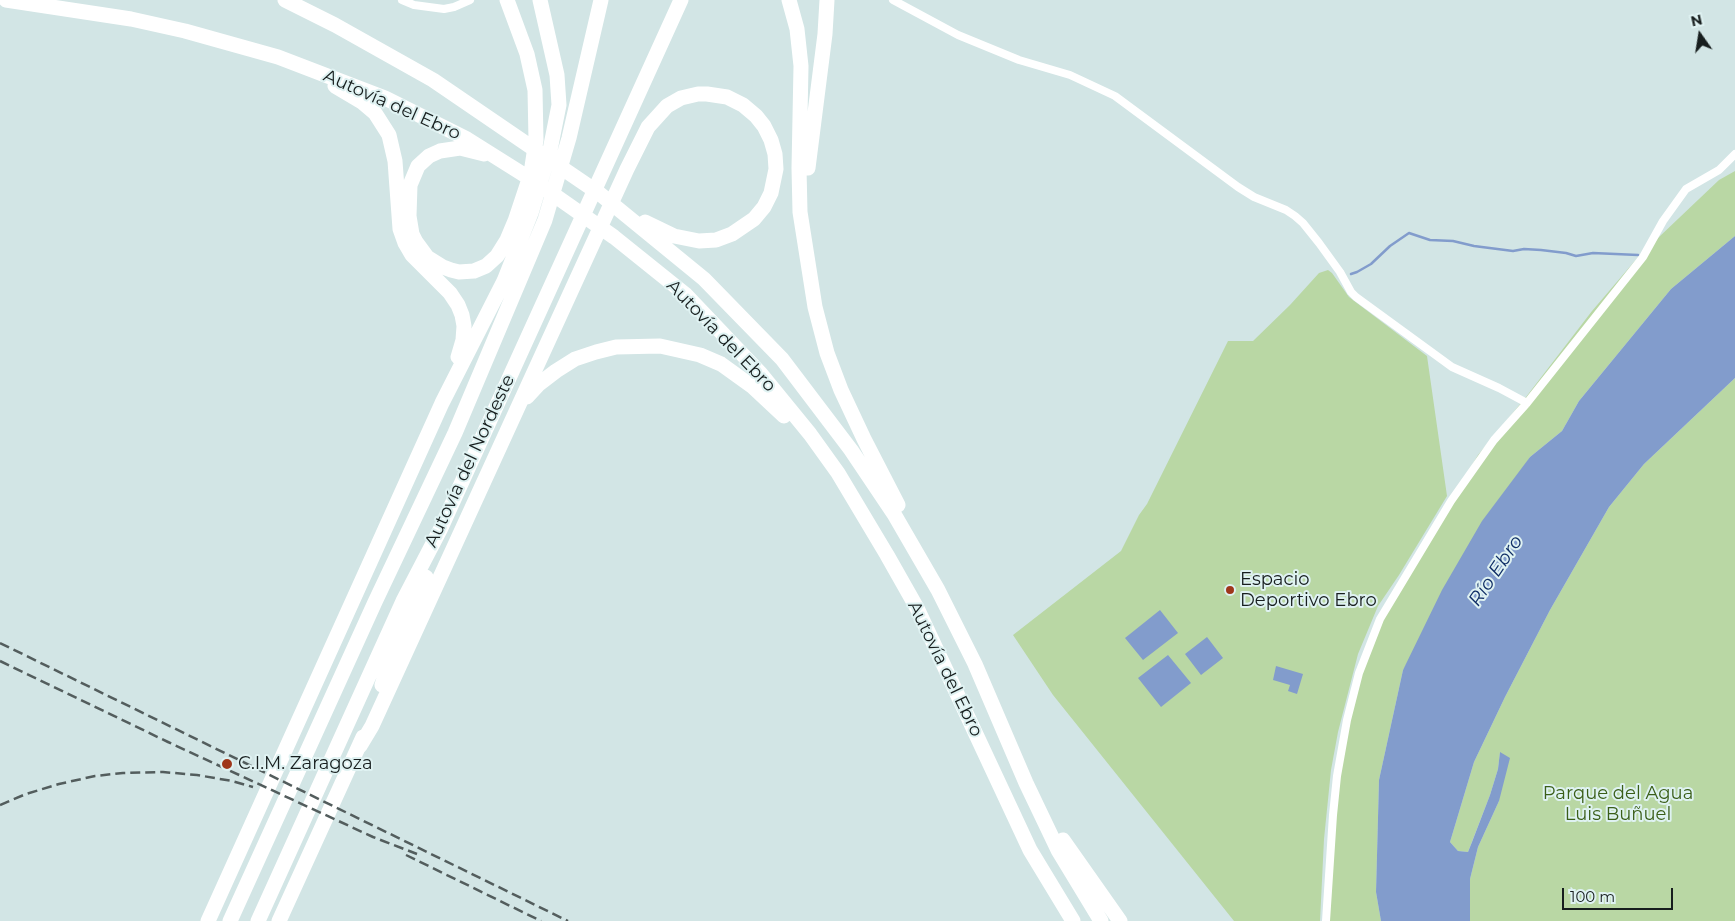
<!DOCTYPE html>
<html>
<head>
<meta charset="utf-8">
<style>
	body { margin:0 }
	#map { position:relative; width:1735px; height:921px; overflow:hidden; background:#d2e5e5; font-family:Montserrat,sans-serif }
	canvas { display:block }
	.north { position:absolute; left:1675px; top:10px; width:50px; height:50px; -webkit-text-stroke:4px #dff2f2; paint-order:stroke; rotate:347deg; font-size:14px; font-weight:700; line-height:20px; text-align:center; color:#171e1e }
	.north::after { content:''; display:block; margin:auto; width:18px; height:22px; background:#171e1e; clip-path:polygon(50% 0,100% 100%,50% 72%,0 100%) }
	.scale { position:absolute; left:1562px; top:888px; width:111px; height:22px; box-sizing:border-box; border:2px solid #171e1e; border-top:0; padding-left:6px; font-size:15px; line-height:18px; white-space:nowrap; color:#171e1e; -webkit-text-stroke:4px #dff2f2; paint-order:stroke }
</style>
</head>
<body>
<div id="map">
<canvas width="1735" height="921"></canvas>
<div class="north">N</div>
<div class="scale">100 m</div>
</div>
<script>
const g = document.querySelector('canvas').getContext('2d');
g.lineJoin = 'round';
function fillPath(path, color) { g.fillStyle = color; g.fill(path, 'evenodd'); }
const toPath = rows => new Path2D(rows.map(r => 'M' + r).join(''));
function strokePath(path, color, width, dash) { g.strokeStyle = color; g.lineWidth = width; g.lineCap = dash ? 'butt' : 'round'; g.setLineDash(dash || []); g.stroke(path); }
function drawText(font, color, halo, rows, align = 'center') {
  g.font = font + ' Montserrat,sans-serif'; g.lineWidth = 4; g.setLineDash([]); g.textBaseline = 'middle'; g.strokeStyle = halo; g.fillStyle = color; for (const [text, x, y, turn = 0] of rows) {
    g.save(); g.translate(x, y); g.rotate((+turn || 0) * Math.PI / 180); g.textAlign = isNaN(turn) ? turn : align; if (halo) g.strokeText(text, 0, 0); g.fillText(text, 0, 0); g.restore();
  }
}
fillPath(toPath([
	[1735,171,1735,236,1671,289,1579,401,1562,431,1530,457,1403,670,1379,780,1376,892,1381,921,1327,921,1328,870,1347,720,1380,619,1478,455,1526,397,1592,311,1639,256,1719,180],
	[1328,270,1332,273,1349,297,1427,356,1447,496,1399,575,1378,606,1358,654,1338,732,1331,770,1324,839,1320,921,1234,921,1053,695,1013,635,1121,551,1139,515,1147,504,1228,341,1253,341,1290,305,1319,273],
	[1735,378,1735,921,1470,921,1470,879,1478,847,1499,801,1500,752,1498,769,1490,795,1468,852,1458,851,1450,842,1474,762,1505,697,1550,610,1609,507,1644,464]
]), '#b9d7a4');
fillPath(toPath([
	[1735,236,1735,378,1644,464,1609,507,1550,610,1505,697,1474,762,1450,842,1458,851,1468,852,1472,842,1490,795,1498,769,1500,752,1510,758,1499,801,1478,847,1470,879,1470,921,1381,921,1376,892,1379,780,1403,670,1442,590,1482,521,1530,457,1562,431,1579,401,1671,289],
	[1160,610,1178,633,1143,660,1125,638],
	[1207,637,1223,658,1201,675,1185,654],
	[1168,655,1191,683,1161,707,1138,678],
	[1276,666,1303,674,1297,694,1288,691,1290,685,1273,680]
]), '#829ccc');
strokePath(toPath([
	[1351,274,1357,272,1371,264,1390,246,1409,233,1430,240,1453,241,1474,246,1513,251,1524,249,1541,250,1566,253,1576,256,1593,253,1638,255]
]), '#829ccc', 2.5);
strokePath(toPath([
	[402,0,414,5,444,9,454,7,470,0],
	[893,0,958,35,1019,60,1070,75,1115,96,1238,187,1254,197,1286,210,1295,216,1303,223,1319,243,1340,272,1351,292,1356,297,1452,367,1499,388,1527,403],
	[1326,921,1333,815,1337,776,1347,720,1359,673,1380,619,1451,501,1494,440,1527,403,1643,257,1663,221,1686,189,1719,170,1735,154]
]), '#fff', 8);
strokePath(toPath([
	[6,0,131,19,185,31,278,57,385,98,467,139,537,183,614,237,685,294,761,374,810,434,838,473,887,555,917,608,1030,850,1073,921],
	[285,0,335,25,433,80,600,194,704,279,782,359,851,450,894,514,938,590,975,664,1026,783,1058,850,1101,921],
	[789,0,797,29,801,66,799,168,800,212,815,307,827,353,841,390,864,439,898,505],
	[335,86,362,102,375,113,389,135,395,161,400,229,405,243,412,255,450,293,458,305,462,315,464,326,463,340,458,357],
	[484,154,460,148,440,151,429,156,418,166,410,185,409,216,412,234,416,242,427,257,443,267,451,270,459,272,474,271,486,266,497,256,507,240,515,221,531,173,536,140,535,90,527,54,507,0],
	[808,168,825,34,827,0],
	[527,397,539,384,556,371,575,359,596,352,616,347,660,346,700,355,721,364,753,387,784,416],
	[382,685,391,657,426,577],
	[360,746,372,726,627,169,648,127,667,106,681,98,698,94,707,94,727,97,743,105,756,116,764,126,771,140,775,154,776,169,771,193,764,207,754,219,732,234,716,240,699,241,674,236,645,222],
	[1063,840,1120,921],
	[208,921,442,403,504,281,531,213,550,150,559,105,557,75,540,0],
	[230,921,375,602,455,433,545,220,569,138,601,0],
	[258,921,403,601,441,528,681,0],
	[279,921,363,737]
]), '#fff', 15);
strokePath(toPath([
	[0,643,568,921],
	[0,661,168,742,373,837,417,854],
	[0,805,26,794,59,784,95,776,123,773,163,772,197,775,232,781,253,787],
	[406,855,541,921]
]), '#535d5d', 2.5, [10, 5]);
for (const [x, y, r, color] of [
	[1230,590,5,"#9f371b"],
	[227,764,6,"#9f371b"]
]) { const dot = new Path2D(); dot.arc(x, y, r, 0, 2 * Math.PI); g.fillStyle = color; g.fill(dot); strokePath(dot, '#dff2f2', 2); }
drawText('18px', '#171e1e', '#dff2f2', [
	["Autovía del Ebro",392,105,24],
	["Autovía del Ebro",721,336,46],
	["Autovía del Nordeste",470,461,-65],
	["Autovía del Ebro",945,669,64]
]);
drawText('18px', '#171e1e', '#dff2f2', [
	["Espacio",1240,580],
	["Deportivo Ebro",1240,601],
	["C.I.M. Zaragoza",238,764]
], 'left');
drawText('18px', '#3a5e18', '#dff2f2', [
	["Parque del Agua",1618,794],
	["Luis Buñuel",1618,815]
]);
drawText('italic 19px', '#102e66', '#dff2f2', [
	["Río Ebro",1496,571,-56]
]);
</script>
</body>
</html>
